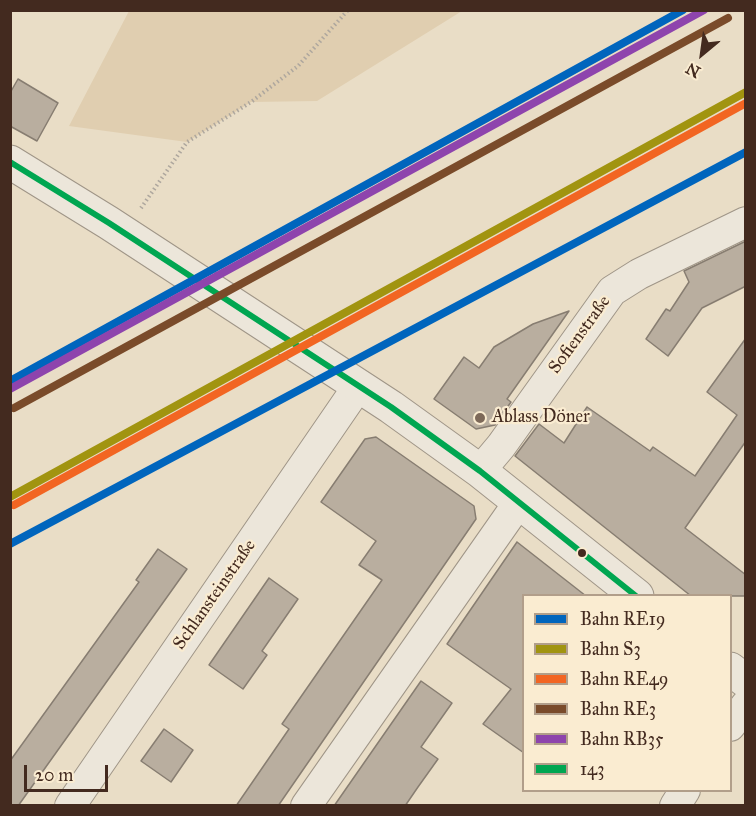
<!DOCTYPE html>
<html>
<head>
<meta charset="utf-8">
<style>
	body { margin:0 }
	#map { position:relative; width:756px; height:816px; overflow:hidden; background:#e9ddc6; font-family:"IM FELL Great Primer",serif }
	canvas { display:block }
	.frame { position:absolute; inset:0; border:12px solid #432a1f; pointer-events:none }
	.legend { position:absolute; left:522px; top:594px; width:210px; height:198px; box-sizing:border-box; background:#faecd1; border:2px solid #b19e8a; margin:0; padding:8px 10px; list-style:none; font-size:18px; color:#432a1f }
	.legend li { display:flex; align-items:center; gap:12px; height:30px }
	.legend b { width:30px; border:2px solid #b19e8a }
	.north { position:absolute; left:672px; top:24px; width:60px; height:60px; -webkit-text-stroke:4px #faecd1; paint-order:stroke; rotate:209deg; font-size:16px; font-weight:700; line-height:24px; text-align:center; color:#432a1f }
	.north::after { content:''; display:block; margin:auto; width:21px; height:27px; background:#432a1f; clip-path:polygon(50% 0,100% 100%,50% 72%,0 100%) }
	.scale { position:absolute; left:24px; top:765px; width:84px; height:27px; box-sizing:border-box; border:3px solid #432a1f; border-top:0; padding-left:8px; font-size:18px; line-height:21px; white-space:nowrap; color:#432a1f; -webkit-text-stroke:4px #faecd1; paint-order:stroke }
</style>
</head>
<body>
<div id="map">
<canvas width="756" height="816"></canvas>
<div class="frame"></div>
<ul class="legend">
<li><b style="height:8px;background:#0065bd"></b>Bahn RE19</li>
<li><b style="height:8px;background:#a19410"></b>Bahn S3</li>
<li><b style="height:8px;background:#f26522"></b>Bahn RE49</li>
<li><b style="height:8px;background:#7a4b2a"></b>Bahn RE3</li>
<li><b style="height:8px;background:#8e44ad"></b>Bahn RB35</li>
<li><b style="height:8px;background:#00a651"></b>143</li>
</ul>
<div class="north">N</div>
<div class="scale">20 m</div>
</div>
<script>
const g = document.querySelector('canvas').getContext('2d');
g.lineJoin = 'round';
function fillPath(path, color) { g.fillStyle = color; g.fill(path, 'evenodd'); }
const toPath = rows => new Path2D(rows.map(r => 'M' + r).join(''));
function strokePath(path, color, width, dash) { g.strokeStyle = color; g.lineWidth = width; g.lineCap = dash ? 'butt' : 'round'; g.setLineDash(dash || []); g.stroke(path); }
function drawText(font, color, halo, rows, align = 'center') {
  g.font = font + ' "IM FELL Great Primer",serif'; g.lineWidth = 4.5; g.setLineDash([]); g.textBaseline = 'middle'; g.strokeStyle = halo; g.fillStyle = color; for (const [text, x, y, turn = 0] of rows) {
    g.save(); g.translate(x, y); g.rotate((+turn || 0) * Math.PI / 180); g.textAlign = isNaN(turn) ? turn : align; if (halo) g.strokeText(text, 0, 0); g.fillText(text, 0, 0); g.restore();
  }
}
fillPath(toPath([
	[129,11,129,10,462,11,317,101,251,102,187,142,69,126]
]), '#e0ceb0');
const building = toPath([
	[18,79,58,103,37,141,10,126,10,93,18,79],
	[746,241,746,286,702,308,668,356,646,339,666,309,670,311,689,282,684,271,746,241],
	[569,311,507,399,511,402,495,425,476,429,434,399,464,357,479,368,494,347,533,324,569,311],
	[746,338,746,441,685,528,746,575,746,596,691,596,515,456,539,424,564,443,587,407,650,451,653,447,695,476,737,415,707,392,746,338],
	[376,437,474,506,476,519,278,806,236,806,289,729,282,724,382,580,359,565,376,541,321,502,365,439,376,437],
	[517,542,586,596,524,596,524,753,483,724,511,689,447,644,517,542],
	[158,549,187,569,18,806,10,806,10,761,139,582,136,580,158,549],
	[269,578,298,599,262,651,267,655,243,689,209,665,269,578],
	[421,681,452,703,421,747,438,759,418,787,405,806,334,806,421,681],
	[164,729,193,750,171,782,141,761,164,729]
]);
fillPath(building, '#b9ae9f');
strokePath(building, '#877d71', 1.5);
const minor = toPath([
	[480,471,501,446,612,291,639,274,746,222],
	[730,726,746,705],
	[70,806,359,385],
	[306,806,519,502],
	[675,806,685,790]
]);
const tertiary = toPath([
	[10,162,109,223,391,407,480,471,637,596],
	[730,669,746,681]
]);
strokePath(minor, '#9f9587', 32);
strokePath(tertiary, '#9f9587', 35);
strokePath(toPath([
	[141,208,187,142,251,102,298,66,348,10]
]), '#aea79e', 4, [1.5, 3]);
strokePath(minor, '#ece6da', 30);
strokePath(tertiary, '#ece6da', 33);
strokePath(toPath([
	[10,162,109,223,391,407,480,471,636,596]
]), '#00a651', 6);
strokePath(toPath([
	[10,381,683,10],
	[10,544,746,152]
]), '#0065bd', 8);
strokePath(toPath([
	[10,497,746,92]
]), '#a19410', 8);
strokePath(toPath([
	[14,505,746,103]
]), '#f26522', 8);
strokePath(toPath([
	[14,408,728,18]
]), '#7a4b2a', 8);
strokePath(toPath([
	[10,389,704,10]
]), '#8e44ad', 8);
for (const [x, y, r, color] of [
	[480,418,6,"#7d6959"],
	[582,553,5,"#432a1f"]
]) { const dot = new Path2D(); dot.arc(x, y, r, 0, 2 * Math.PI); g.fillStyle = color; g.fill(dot); strokePath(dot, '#faecd1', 2); }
drawText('18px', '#432a1f', '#faecd1', [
	["Sofienstraße",580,335,-54],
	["Schlansteinstraße",215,595,-55]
]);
drawText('18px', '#432a1f', '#faecd1', [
	["Ablass Döner",492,418]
], 'left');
</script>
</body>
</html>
